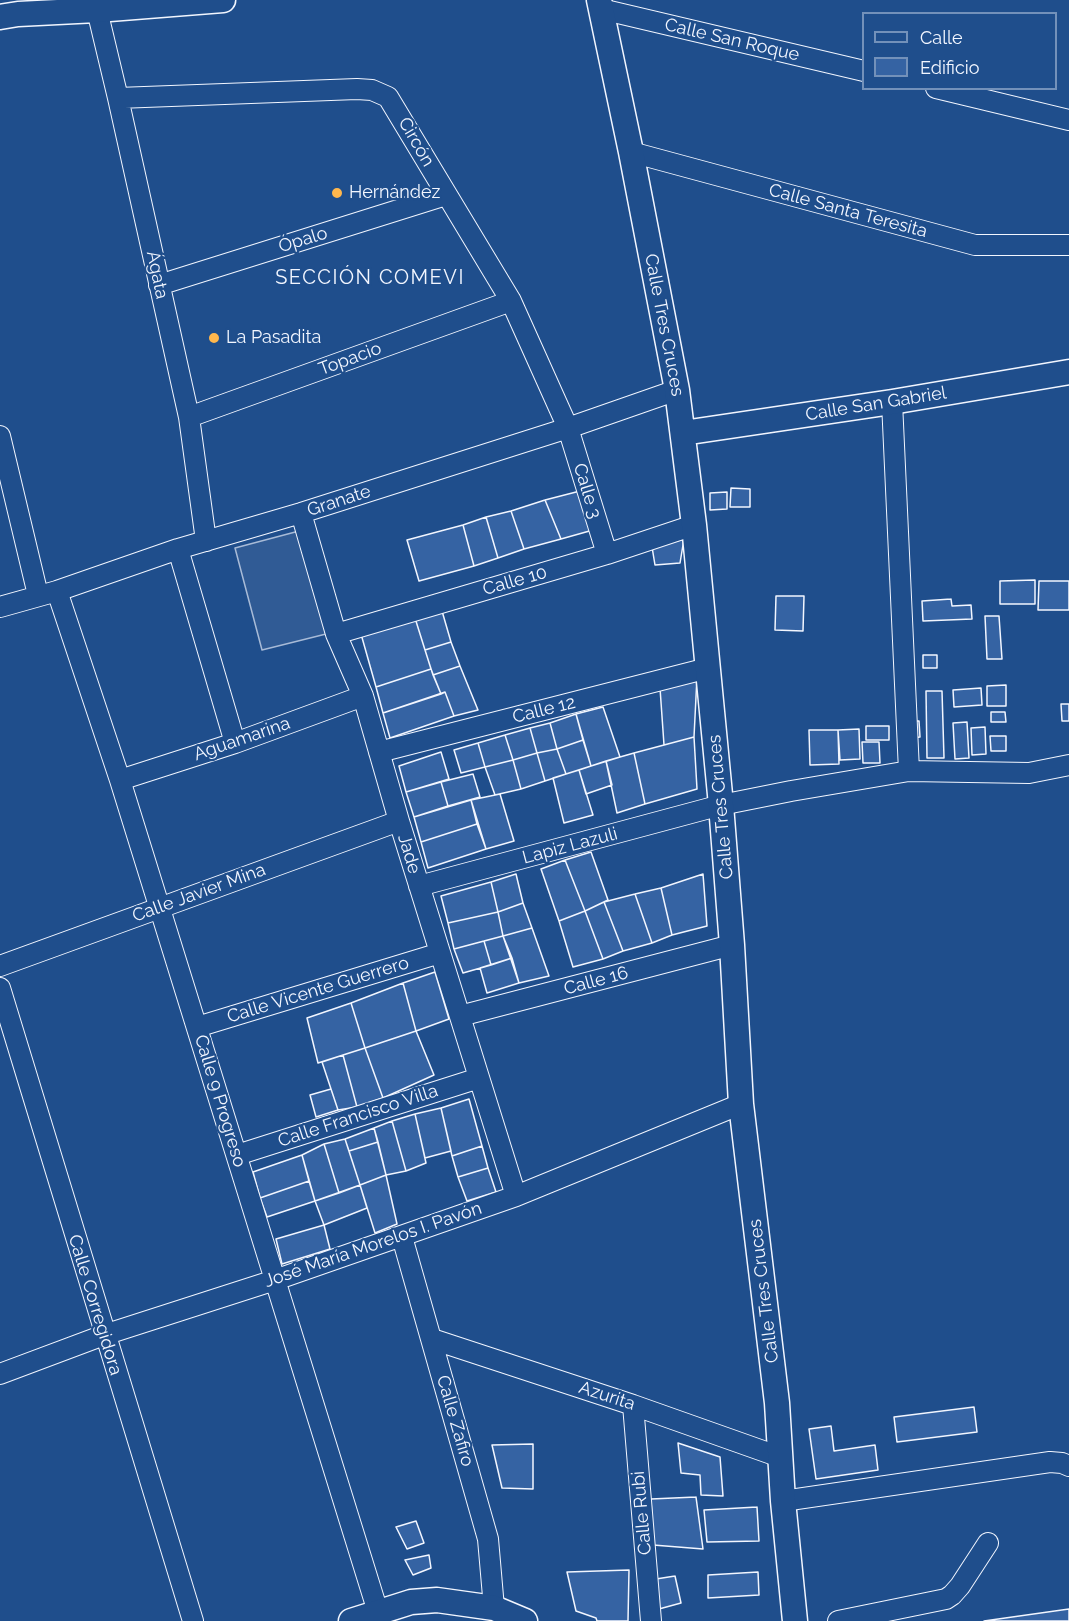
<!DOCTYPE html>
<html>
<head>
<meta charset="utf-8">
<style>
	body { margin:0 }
	#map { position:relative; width:1069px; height:1621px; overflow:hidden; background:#1f4e8c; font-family:Raleway,sans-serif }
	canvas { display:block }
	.legend { position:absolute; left:862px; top:12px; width:195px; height:78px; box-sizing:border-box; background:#1f4e8c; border:2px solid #7391ba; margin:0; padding:8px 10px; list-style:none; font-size:18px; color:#f2f6ff }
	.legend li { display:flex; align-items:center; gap:12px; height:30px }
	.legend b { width:30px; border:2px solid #7391ba }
</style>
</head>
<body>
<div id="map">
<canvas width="1069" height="1621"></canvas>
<ul class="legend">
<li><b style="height:8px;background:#1f4e8c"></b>Calle</li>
<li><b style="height:16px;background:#3563a3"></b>Edificio</li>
</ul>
</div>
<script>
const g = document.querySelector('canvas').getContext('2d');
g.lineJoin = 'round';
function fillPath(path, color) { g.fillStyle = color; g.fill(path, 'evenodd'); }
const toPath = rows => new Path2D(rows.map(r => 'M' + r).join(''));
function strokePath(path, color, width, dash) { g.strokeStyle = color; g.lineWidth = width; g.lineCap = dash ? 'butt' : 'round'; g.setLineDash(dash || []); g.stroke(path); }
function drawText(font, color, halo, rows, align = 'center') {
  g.font = font + ' Raleway,sans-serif'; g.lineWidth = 4.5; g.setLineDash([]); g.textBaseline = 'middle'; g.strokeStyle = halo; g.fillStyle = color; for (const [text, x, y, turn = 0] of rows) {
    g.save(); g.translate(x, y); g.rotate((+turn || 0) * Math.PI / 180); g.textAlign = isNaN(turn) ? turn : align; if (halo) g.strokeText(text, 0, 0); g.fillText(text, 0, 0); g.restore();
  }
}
const built = toPath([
	[299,531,326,634,262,650,235,548,299,531]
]);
fillPath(built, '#305b95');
strokePath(built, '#a8bbd7', 1.5);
const building = toPath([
	[731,488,750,489,750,507,730,507,731,488],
	[580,491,593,530,561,539,545,500,580,491],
	[727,492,727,509,710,510,710,493,727,492],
	[545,500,561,539,524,549,511,511,545,500],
	[511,511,524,549,498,558,486,517,511,511],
	[486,517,498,558,474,566,463,525,486,517],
	[463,525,474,566,419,581,407,540,463,525],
	[684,539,680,563,655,565,652,547,684,539],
	[1035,580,1035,604,1000,604,1000,581,1035,580],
	[1039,581,1069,581,1069,610,1038,610,1039,581],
	[776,596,804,596,803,631,775,630,776,596],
	[951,599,952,606,971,605,972,619,923,621,922,601,951,599],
	[442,611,451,642,425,650,415,618,442,611],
	[985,616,999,616,1002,659,987,659,985,616],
	[415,618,431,669,376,687,361,634,415,618],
	[451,642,460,666,433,675,425,650,451,642],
	[923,655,937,655,937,668,923,668,923,655],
	[460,666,478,710,454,716,445,692,441,694,433,675,460,666],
	[431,669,441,694,383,713,376,687,431,669],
	[697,677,694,737,664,745,660,688,697,677],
	[1006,685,1006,706,987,706,987,686,1006,685],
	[981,688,982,705,954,707,953,690,981,688],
	[926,691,942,691,944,758,927,758,926,691],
	[445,692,454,716,390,738,383,713,445,692],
	[1061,704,1069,704,1069,721,1062,721,1061,704],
	[603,707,620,757,591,766,576,714,603,707],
	[991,712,1005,712,1006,722,991,722,991,712],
	[576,714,583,740,557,749,550,723,576,714],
	[912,721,919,721,920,737,912,738,912,721],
	[967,722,969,758,955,759,953,723,967,722],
	[550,723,557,749,537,753,530,728,550,723],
	[866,726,889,726,889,740,866,740,866,726],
	[985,727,986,754,972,755,971,728,985,727],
	[530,728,537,753,513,760,505,735,530,728],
	[859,729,860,759,840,760,838,730,859,729],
	[809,730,838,730,839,764,810,765,809,730],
	[505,735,513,760,485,767,478,743,505,735],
	[990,736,1006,736,1006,751,991,751,990,736],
	[694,737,697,789,645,804,634,753,694,737],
	[583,740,591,766,566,774,557,749,583,740],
	[862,742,879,742,880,763,863,763,862,742],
	[478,743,485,767,461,773,454,750,478,743],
	[557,749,566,774,545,781,537,753,557,749],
	[441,752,449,779,406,792,399,766,441,752],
	[537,753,545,781,521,789,513,760,537,753],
	[634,753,645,804,617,813,606,761,634,753],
	[513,760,521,789,495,795,485,767,513,760],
	[606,761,612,785,586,794,579,770,606,761],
	[579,770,593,815,564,823,553,778,579,770],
	[473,774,480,797,448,806,441,782,473,774],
	[441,782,448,806,414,817,406,792,441,782],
	[500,794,514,841,486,849,471,800,500,794],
	[471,800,477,824,421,842,414,817,471,800],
	[477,824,486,849,428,868,421,842,477,824],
	[591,852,608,900,585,911,565,860,591,852],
	[565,860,585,911,559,921,541,869,565,860],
	[516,874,523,903,498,912,491,882,516,874],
	[703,874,707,926,672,935,661,888,703,874],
	[491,882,498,912,448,923,441,896,491,882],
	[661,888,672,935,652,943,635,894,661,888],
	[635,894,652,943,623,951,604,902,635,894],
	[604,902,623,951,603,959,585,911,604,902],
	[523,903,532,928,503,936,498,912,523,903],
	[585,911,603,959,573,967,559,921,585,911],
	[498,912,503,936,454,949,448,923,498,912],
	[532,928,549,976,519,983,503,936,532,928],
	[503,936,512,958,491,965,484,941,503,936],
	[484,941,491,965,463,973,454,949,484,941],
	[512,958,519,983,487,993,480,968,512,958],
	[435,972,449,1019,416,1031,403,983,435,972],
	[403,983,416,1031,365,1048,351,1003,403,983],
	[351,1003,365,1048,318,1063,307,1018,351,1003],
	[416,1031,434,1075,383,1098,365,1048,416,1031],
	[365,1048,383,1098,357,1107,343,1055,365,1048],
	[343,1055,357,1107,338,1110,322,1062,343,1055],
	[331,1089,338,1110,316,1117,310,1095,331,1089],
	[469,1099,482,1146,452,1156,441,1108,469,1099],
	[441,1108,451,1151,425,1158,415,1114,441,1108],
	[415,1114,426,1163,406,1171,392,1121,415,1114],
	[392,1121,406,1171,386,1175,374,1128,392,1121],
	[374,1128,378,1142,349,1151,345,1139,374,1128],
	[345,1139,360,1185,339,1193,324,1144,345,1139],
	[378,1142,386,1175,360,1185,349,1151,378,1142],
	[324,1144,339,1193,315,1201,302,1155,324,1144],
	[482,1146,488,1168,458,1177,452,1156,482,1146],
	[302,1155,309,1181,260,1198,253,1172,302,1155],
	[488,1168,496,1192,467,1201,458,1177,488,1168],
	[386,1175,397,1224,375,1233,360,1185,386,1175],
	[309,1181,315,1201,267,1217,260,1198,309,1181],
	[360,1185,367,1208,324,1225,315,1201,360,1185],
	[324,1225,330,1249,282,1264,276,1239,324,1225],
	[974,1407,977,1432,897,1442,894,1417,974,1407],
	[831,1426,834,1451,875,1445,878,1470,816,1479,809,1429,831,1426],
	[678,1443,720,1457,723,1496,701,1495,700,1475,681,1473,678,1443],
	[533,1444,533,1489,502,1488,492,1445,533,1444],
	[696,1497,703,1549,653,1545,651,1499,696,1497],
	[757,1507,759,1541,707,1542,704,1510,757,1507],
	[416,1521,424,1543,407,1549,396,1527,416,1521],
	[429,1555,431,1568,413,1575,405,1560,429,1555],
	[629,1570,628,1621,597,1621,596,1618,576,1611,567,1572,629,1570],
	[758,1572,759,1595,708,1598,708,1575,758,1572],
	[675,1576,681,1603,659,1609,656,1579,675,1576],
	[1069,1609,1069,1621,984,1621,1069,1609]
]);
fillPath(building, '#3563a3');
strokePath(building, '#f2f6ff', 1.5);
const minor = toPath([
	[601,9,864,71],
	[97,10,118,98,189,417,206,541],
	[936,88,1069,120],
	[118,98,357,89,372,90,388,97,511,301,568,428,607,554],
	[631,152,975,245,1069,245],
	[159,285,446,195],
	[892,402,909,771],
	[189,417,511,301],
	[0,436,38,595],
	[301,513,336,634,363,696,399,821,516,1196],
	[178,549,235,743],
	[57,591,120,780,378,1612],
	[0,607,57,591,178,549,301,513,568,428,677,390],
	[336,634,607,554,694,525],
	[379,752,708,668],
	[120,780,235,743,363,696],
	[419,886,721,805,791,791,909,771,1029,773,1069,765],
	[0,966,399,821],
	[0,988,193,1621],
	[460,1016,732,945],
	[197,1027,440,953],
	[237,1155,479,1078],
	[402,1237,488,1539,494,1608],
	[432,1339,633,1405,780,1457],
	[0,1374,104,1335,275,1280,516,1196,741,1104],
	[633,1405,651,1621],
	[783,1501,1050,1462,1062,1463,1069,1466],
	[838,1621,946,1599,952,1595,960,1586,988,1543]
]);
const tertiary = toPath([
	[599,0,631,152,677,390,694,525,721,805,732,945,741,1104,777,1403,783,1501,795,1621],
	[0,17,18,14,97,10,223,0],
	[683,433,892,402,1069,372],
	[351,1621,411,1602,437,1600,494,1608,525,1621]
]);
strokePath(minor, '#f2f6ff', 22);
strokePath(tertiary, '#f2f6ff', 27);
strokePath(minor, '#1f4e8c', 20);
strokePath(tertiary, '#1f4e8c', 24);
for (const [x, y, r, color] of [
	[337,193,6,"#ffb74d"],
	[214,338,6,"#ffb74d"]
]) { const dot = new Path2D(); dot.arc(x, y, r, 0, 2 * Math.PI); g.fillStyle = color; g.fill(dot); strokePath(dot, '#1f4e8c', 2); }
drawText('18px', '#f2f6ff', '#1f4e8c', [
	["Calle San Roque",732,40,13],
	["Circón",416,142,60],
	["Calle Santa Teresita",848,211,15],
	["Ópalo",303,240,-17],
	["Ágata",157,275,78],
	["Calle Tres Cruces",664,325,79],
	["Topacio",350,359,-20],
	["Calle San Gabriel",876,404,-9],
	["Calle 3",587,491,73],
	["Granate",339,501,-18],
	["Calle 10",515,581,-16],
	["Calle 12",544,710,-14],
	["Aguamarina",242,739,-19],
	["Calle Tres Cruces",721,807,-95],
	["Lapiz Lazuli",570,846,-15],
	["Jade",409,854,73],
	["Calle Javier Mina",199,893,-20],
	["Calle 16",596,981,-15],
	["Calle Vicente Guerrero",318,990,-17],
	["Calle 9 Progreso",220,1101,73],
	["Calle Francisco Villa",358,1116,-18],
	["José María Morelos I. Pavón",373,1245,-19],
	["Calle Tres Cruces",764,1291,-97],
	["Calle Corregidora",95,1305,73],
	["Azurita",607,1396,18],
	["Calle Zafiro",455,1421,74],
	["Calle Rubi",642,1513,-95]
]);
drawText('18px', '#f2f6ff', '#1f4e8c', [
	["Hernández",349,193],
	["La Pasadita",226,338]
], 'left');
g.letterSpacing = '1.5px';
drawText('20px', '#f2f6ff', '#1f4e8c', [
	["SECCIÓN COMEVI",370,278]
]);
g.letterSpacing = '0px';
</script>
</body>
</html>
